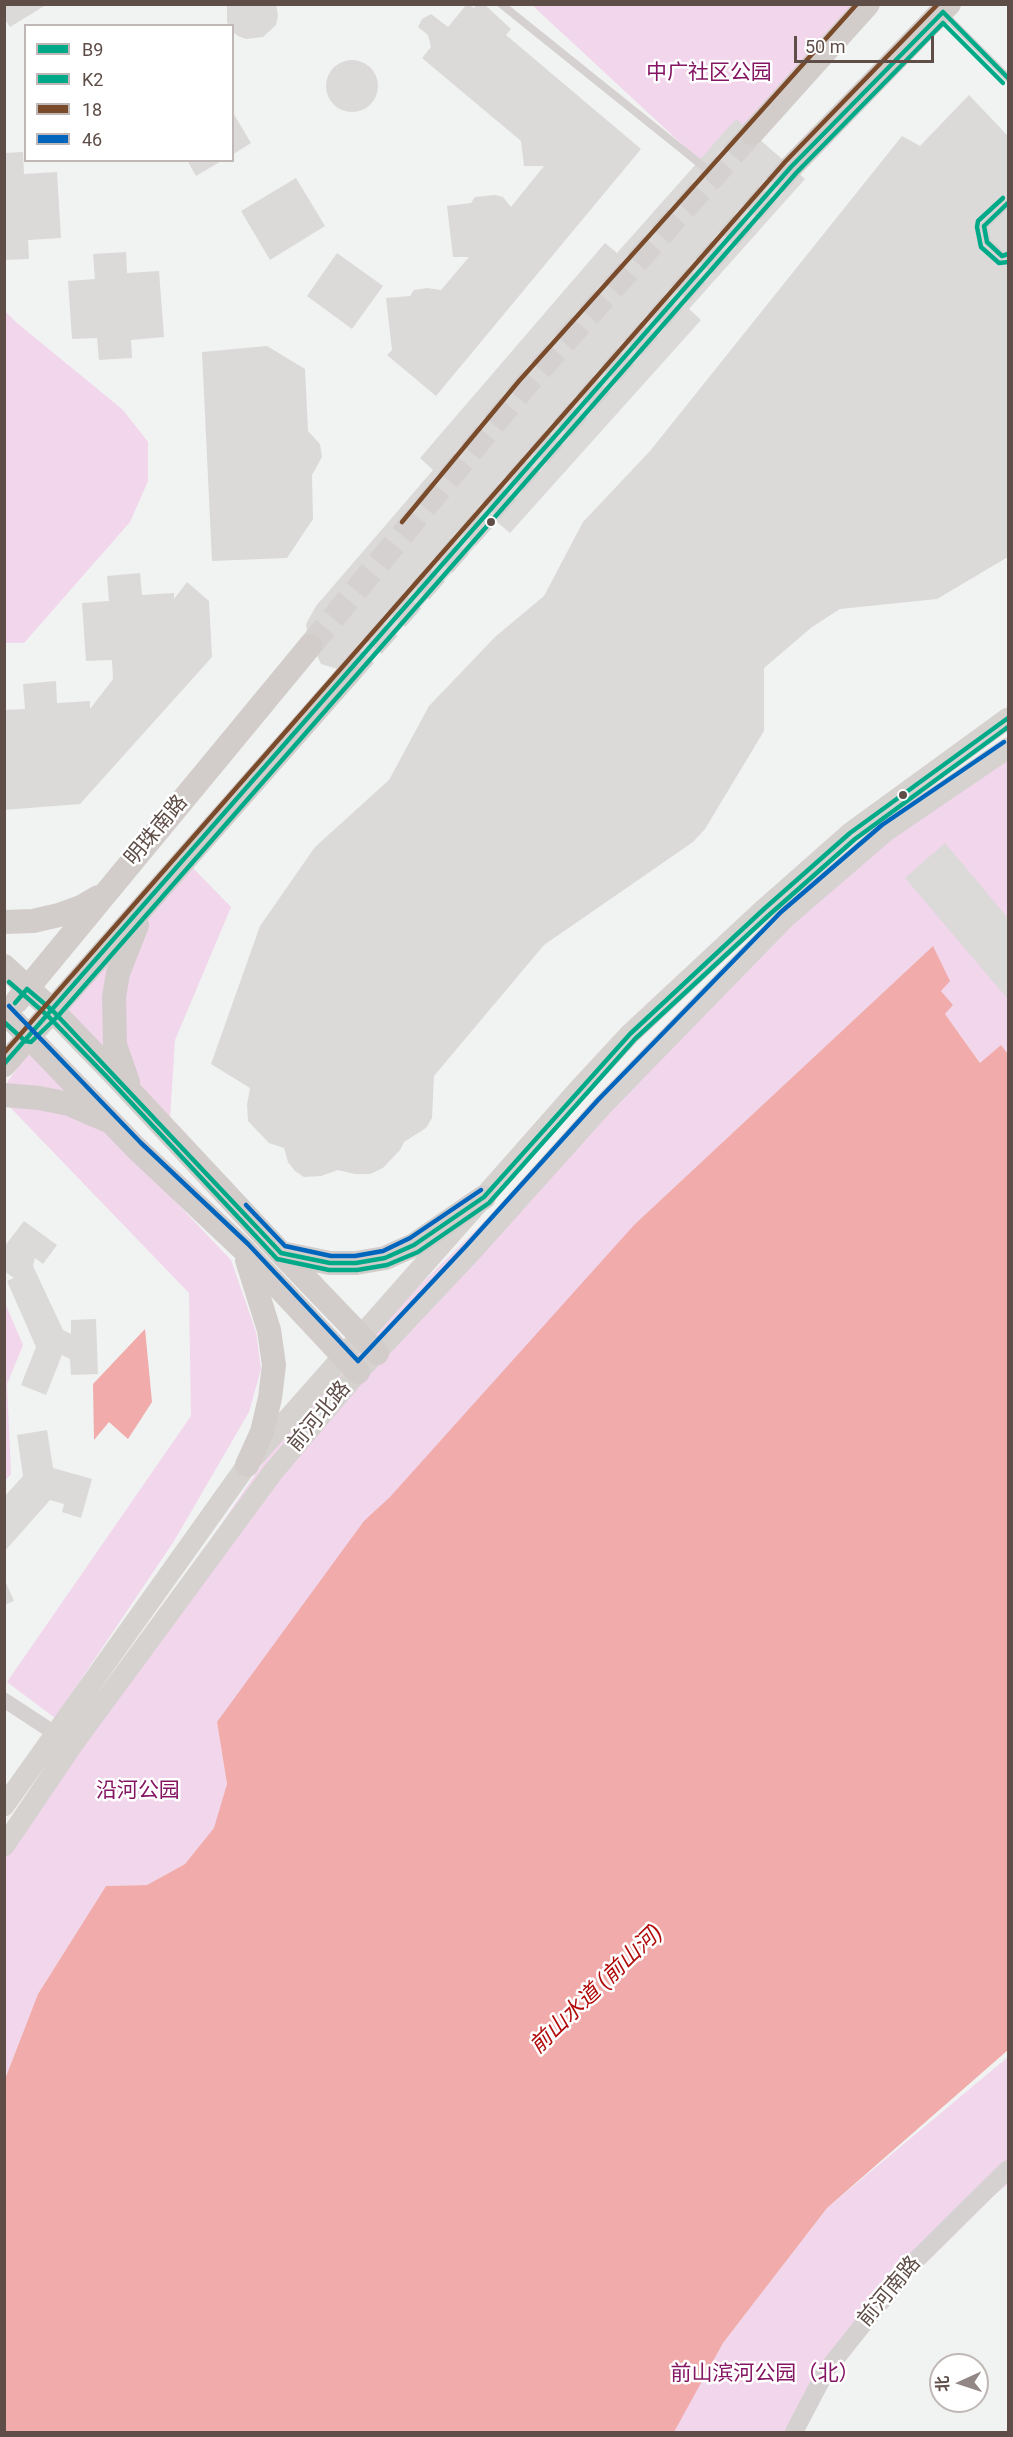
<!DOCTYPE html>
<html>
<head>
<meta charset="utf-8">
<style>
	body { margin:0 }
	#map { position:relative; width:1013px; height:2437px; overflow:hidden; background:#f1f2f2; font-family:Roboto,"Noto Sans SC",sans-serif }
	canvas { display:block }
	.frame { position:absolute; inset:0; border:6px solid #5f4e48; pointer-events:none }
	.legend { position:absolute; left:24px; top:24px; width:210px; height:138px; box-sizing:border-box; background:#fff; border:2px solid #bfb8b6; margin:0; padding:8px 10px; list-style:none; font-size:18px; color:#5f4e48 }
	.legend li { display:flex; align-items:center; gap:12px; height:30px }
	.legend b { width:30px; border:2px solid #bfb8b6 }
	.north { position:absolute; left:929px; top:2353px; width:60px; height:60px; box-sizing:border-box; background:#fff; border:2px solid #bfb8b6; border-radius:50%; rotate:267deg; font-size:16px; font-weight:700; line-height:24px; text-align:center; color:#5f4e48 }
	.north::after { content:''; display:block; margin:auto; width:21px; height:27px; background:#928784; clip-path:polygon(50% 0,100% 100%,50% 72%,0 100%) }
	.scale { position:absolute; left:794px; top:36px; width:140px; height:27px; box-sizing:border-box; border:3px solid #5f4e48; border-top:0; padding-left:8px; font-size:18px; line-height:21px; white-space:nowrap; color:#5f4e48; -webkit-text-stroke:4px #fff; paint-order:stroke }
</style>
</head>
<body>
<div id="map">
<canvas width="1013" height="2437"></canvas>
<div class="frame"></div>
<ul class="legend">
<li><b style="height:8px;background:#0a8"></b>B9</li>
<li><b style="height:8px;background:#0a8"></b>K2</li>
<li><b style="height:8px;background:#7a4b2a"></b>18</li>
<li><b style="height:8px;background:#0065bd"></b>46</li>
</ul>
<div class="north">北</div>
<div class="scale">50 m</div>
</div>
<script>
const g = document.querySelector('canvas').getContext('2d');
g.lineJoin = 'round';
function fillPath(path, color) { g.fillStyle = color; g.fill(path, 'evenodd'); }
const toPath = rows => new Path2D(rows.map(r => 'M' + r).join(''));
function strokePath(path, color, width, dash) { g.strokeStyle = color; g.lineWidth = width; g.lineCap = dash ? 'butt' : 'round'; g.setLineDash(dash || []); g.stroke(path); }
function drawText(font, color, halo, rows, align = 'center') {
  g.font = font + ' Roboto,"Noto Sans SC",sans-serif'; g.lineWidth = 5; g.setLineDash([]); g.textBaseline = 'middle'; g.strokeStyle = halo; g.fillStyle = color; for (const [text, x, y, turn = 0] of rows) {
    g.save(); g.translate(x, y); g.rotate((+turn || 0) * Math.PI / 180); g.textAlign = isNaN(turn) ? turn : align; if (halo) g.strokeText(text, 0, 0); g.fillText(text, 0, 0); g.restore();
  }
}
fillPath(toPath([
	[532,5,867,5,714,174],
	[4,310,17,323,123,410,148,442,148,481,130,522,24,643,5,643],
	[1008,757,1008,1054,1001,1045,981,1064,945,1014,953,1005,941,991,933,946,635,1224,217,1722,227,1784,215,1828,185,1864,147,1885,106,1886,38,1994,5,2079,5,1843,269,1454,402,1303,828,882],
	[192,867,231,907,175,1040,170,1118,67,1011],
	[30,1049,231,1260,256,1332,261,1369,249,1412,174,1541,55,1718,7,1682,191,1416,189,1293,5,1102,5,1086],
	[5,1303,23,1345,7,1384,11,1474,5,1481],
	[1008,2057,1008,2184,918,2258,826,2371,794,2432,670,2432,723,2343,827,2208]
]), '#f1d6ec');
fillPath(toPath([
	[933,946,950,981,941,991,953,1005,945,1014,980,1063,1001,1045,1008,1054,1008,2050,827,2208,723,2343,674,2432,5,2432,5,2079,38,1994,106,1886,147,1885,185,1864,214,1828,227,1784,217,1722,364,1521,390,1497,635,1224],
	[145,1329,152,1402,128,1439,109,1422,94,1440,93,1384]
]), '#f0abaa');
fillPath(toPath([
	[227,4,276,4,278,16,276,25,263,37,246,39,238,36,232,31,232,26,229,26,227,22],
	[467,4,474,8,477,4,484,4,511,29,506,35,641,149,436,396,387,355,392,350,386,298,410,296,414,290,427,288,441,290,469,257,453,257,447,206,471,203,475,197,495,195,503,197,511,207,544,166,524,166,521,141,422,58,431,47,428,35,418,27,422,19,431,14,448,27],
	[4,5,46,5,10,27,4,18],
	'326 86a26 26 0 1 1 52 0a26 26 0 1 1-52 0Z',
	[969,95,1008,136,1008,557,937,599,840,609,812,627,764,668,764,731,705,829,693,842,544,945,434,1076,432,1118,426,1128,404,1142,400,1150,383,1168,370,1174,355,1174,338,1170,321,1176,304,1177,295,1171,288,1162,284,1148,269,1143,248,1121,247,1105,250,1088,211,1064,260,926,315,847,389,780,429,706,495,637,544,596,583,522,650,451,902,136,920,146],
	[232,111,251,143,232,155],
	[736,119,805,179,689,309,701,320,510,533,497,522,366,668,354,674,321,664,308,636,306,624,316,606,433,470,420,458,605,243,617,253],
	[23,152,24,174,57,172,61,238,28,240,29,259,4,260,4,153],
	[187,160,223,160,196,176],
	[296,178,325,226,270,260,241,211],
	[126,252,127,273,159,271,164,337,131,340,132,358,99,360,97,338,72,339,68,281,95,279,93,254],
	[337,253,383,286,352,329,307,296],
	[267,346,305,369,308,431,320,444,322,457,312,475,313,519,287,558,212,561,202,352],
	[140,573,142,595,174,593,174,599,187,582,209,601,212,657,80,804,4,810,4,710,25,709,23,684,56,681,57,703,90,701,90,709,113,679,112,660,86,661,82,603,109,601,107,576],
	[945,843,1008,918,1007,998,905,878],
	[24,1221,57,1245,43,1264,35,1258,33,1266,63,1330,71,1334,71,1320,96,1319,98,1374,71,1375,70,1359,62,1355,46,1395,21,1385,36,1347,7,1281,14,1278,4,1271,4,1247],
	[47,1430,53,1468,92,1479,81,1518,62,1512,64,1504,50,1500,4,1552,4,1497,23,1476,17,1435],
	[4,1578,14,1601,4,1605]
]), '#dbdad9');
strokePath(toPath([
	[310,646,525,386,752,133],
	[349,673,791,167]
]), '#d4d1d0', 24, [24, 12]);
strokePath(toPath([
	[501,4,714,175],
	[944,14,1008,78],
	[1008,203,984,226,987,242,1002,256,1008,254]
]), '#d4d1d0', 8);
strokePath(toPath([
	[4,1700,62,1738]
]), '#d4d1d0', 15);
strokePath(toPath([
	[794,2432,826,2371,908,2268,1008,2169]
]), '#d4d1d0', 18);
strokePath(toPath([
	[4,1806,247,1465,579,1089,630,1034,764,909,850,833,1008,718],
	[4,1846,73,1744,273,1472,358,1372,472,1251,603,1105,786,917,886,831,1008,748]
]), '#d6d2d0', 21);
strokePath(toPath([
	[752,133,868,4],
	[791,167,949,4],
	[4,922,33,921,59,915,81,907,98,897],
	[4,966,53,1011,114,1074,281,1253,377,1353],
	[17,1001,310,646],
	[4,1011,136,1148,243,1249,358,1372],
	[4,1065,349,673],
	[128,1082,115,1045,114,997,118,973,137,925],
	[4,1095,39,1098,69,1104,106,1120],
	[281,1253,330,1263,356,1263,385,1258,414,1245,484,1197],
	[247,1465,262,1432,270,1398,274,1365,269,1330,247,1260]
]), '#d2cdca', 24);
strokePath(toPath([
	[1008,203,984,226,987,242,1002,256,1008,254],
	[15,1003,27,989,53,1011,281,1253,330,1263,356,1263,385,1258,414,1245,484,1197,630,1034,764,909,850,833,1008,718],
	[4,1064,791,167,943,12,1008,78]
]), '#0a8', 4.5);
strokePath(toPath([
	[1003,198,978,221,977,227,981,247,999,263,1008,262],
	[9,982,48,1016,109,1079,277,1259,329,1270,357,1270,387,1265,418,1252,489,1203,635,1039,769,915,855,839,1008,727],
	[4,1022,25,1041,31,1042,58,1016,797,172,943,23,1003,83]
]), '#0a8', 4.5);
strokePath(toPath([
	[402,522,519,381,857,4],
	[4,1053,785,162,938,4]
]), '#7a4b2a', 4.5);
strokePath(toPath([
	[9,1006,141,1143,248,1244,358,1361,466,1246,598,1100,781,912,882,825,1004,742],
	[246,1205,285,1246,331,1256,355,1256,383,1251,410,1238,481,1190]
]), '#0065bd', 4.5);
for (const [x, y, r, color] of [
	[491,522,5,"#5f4e48"],
	[903,795,5,"#5f4e48"]
]) { const dot = new Path2D(); dot.arc(x, y, r, 0, 2 * Math.PI); g.fillStyle = color; g.fill(dot); strokePath(dot, '#fff', 2); }
drawText('21px', '#841562', '#fff', [
	["中广社区公园",709,74],
	["沿河公园",138,1792],
	["前山滨河公园（北）",765,2375]
]);
drawText('21px', '#5f4e48', '#fff', [
	["明珠南路",157,831,-50],
	["前河北路",320,1417,-50],
	["前河南路",890,2292,-50]
]);
drawText('italic 22px', '#b10a09', '#fff', [
	["前山水道 (前山河)",597,1990,-44]
]);
</script>
</body>
</html>
